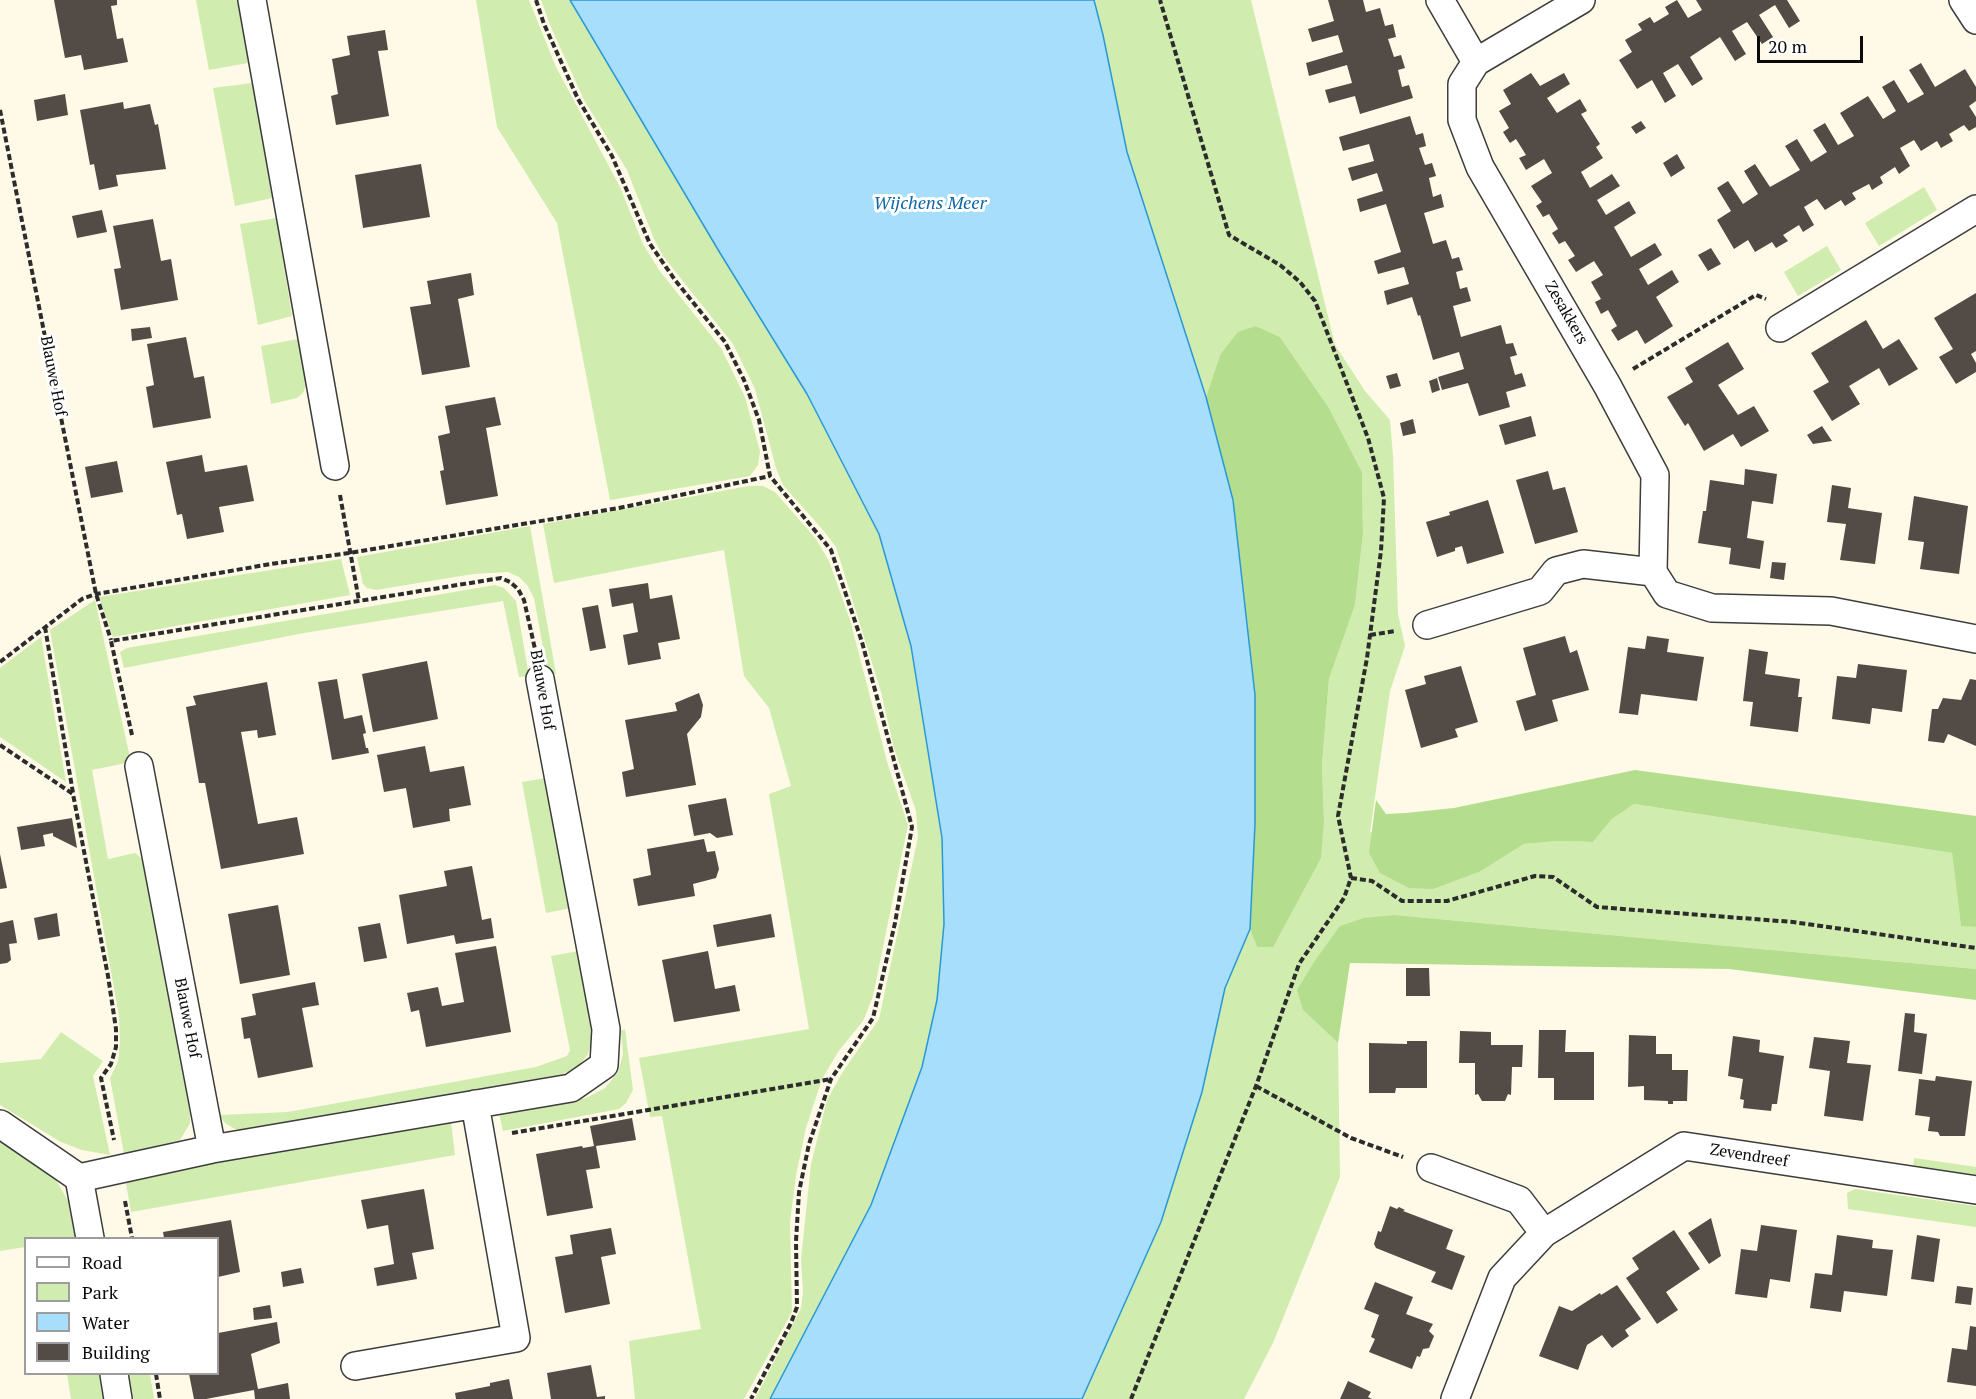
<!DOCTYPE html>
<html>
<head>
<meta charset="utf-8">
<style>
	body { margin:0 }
	#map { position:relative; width:1976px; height:1399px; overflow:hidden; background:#fff9e7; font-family:"PT Serif",serif }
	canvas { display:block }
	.legend { position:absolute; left:24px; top:1237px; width:195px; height:138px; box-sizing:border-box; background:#fff; border:2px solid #9d9d9d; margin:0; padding:8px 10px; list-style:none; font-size:18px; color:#0a0a0a }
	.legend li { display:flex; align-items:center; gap:12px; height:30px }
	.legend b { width:30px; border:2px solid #9d9d9d }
	.scale { position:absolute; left:1757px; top:36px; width:106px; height:27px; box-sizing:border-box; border:3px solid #0a0a0a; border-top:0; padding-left:8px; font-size:18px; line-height:21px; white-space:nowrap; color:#0a0a0a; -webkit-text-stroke:4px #fff; paint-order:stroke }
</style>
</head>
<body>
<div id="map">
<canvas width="1976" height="1399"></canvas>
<ul class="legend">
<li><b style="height:8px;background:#fff"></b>Road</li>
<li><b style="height:16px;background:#d0ecae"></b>Park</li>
<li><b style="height:16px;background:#a7defb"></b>Water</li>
<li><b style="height:16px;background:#534b46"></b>Building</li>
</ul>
<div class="scale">20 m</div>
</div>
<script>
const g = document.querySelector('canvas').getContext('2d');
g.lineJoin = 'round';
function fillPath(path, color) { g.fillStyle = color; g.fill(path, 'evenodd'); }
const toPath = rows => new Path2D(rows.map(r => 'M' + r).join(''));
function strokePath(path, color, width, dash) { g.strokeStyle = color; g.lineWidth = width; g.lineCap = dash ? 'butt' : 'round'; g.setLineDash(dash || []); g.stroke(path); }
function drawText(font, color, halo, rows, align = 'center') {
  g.font = font + ' "PT Serif",serif'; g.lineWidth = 6; g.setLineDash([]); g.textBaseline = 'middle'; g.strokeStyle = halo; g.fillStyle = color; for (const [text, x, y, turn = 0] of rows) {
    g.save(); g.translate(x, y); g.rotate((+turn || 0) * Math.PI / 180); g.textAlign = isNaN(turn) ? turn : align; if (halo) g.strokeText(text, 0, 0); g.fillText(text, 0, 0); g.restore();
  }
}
fillPath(toPath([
	[196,0,237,0,248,63,209,70],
	[476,0,529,0,556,67,620,187,643,244,659,270,721,348,745,397,760,451,758,465,750,476,610,500,557,223,497,127],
	[541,0,570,0,720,253,807,394,879,534,911,646,942,838,944,924,937,1000,922,1067,871,1205,770,1399,755,1399,801,1308,803,1292,801,1259,811,1164,827,1100,842,1073,879,1019,918,837,916,811,894,748,881,692,836,547,823,530,783,485,776,468,755,389,733,344,663,256,654,239,627,170,584,100,550,25],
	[1094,0,1251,0,1335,345,1365,391,1390,420,1393,456,1398,614,1405,646,1390,691,1370,832,1481,871,1524,844,1558,841,1593,842,1612,819,1634,804,1952,853,1961,925,1976,927,1976,969,1395,915,1303,1010,1338,1043,1340,1177,1273,1343,1244,1399,1082,1399,1161,1222,1202,1092,1225,988,1250,929,1257,947,1324,820,1322,765,1329,679,1355,605,1363,534,1362,472,1329,408,1280,337,1256,326,1220,355,1206,397,1127,152,1103,35],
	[252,83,272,198,235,206,213,88],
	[1924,187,1937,210,1879,246,1865,223],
	[276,218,292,316,258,325,240,224],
	[1827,246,1841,270,1798,296,1784,272],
	[298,339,306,385,303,393,297,398,271,404,261,346],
	[749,486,763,486,775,492,816,539,829,561,850,620,888,765,908,825,873,996,863,1021,838,1052,822,1079,806,1128,796,1175,790,1222,792,1312,744,1399,635,1399,629,1341,701,1329,662,1116,650,1117,639,1058,809,1029,769,794,791,786,769,708,744,676,724,550,554,583,543,524],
	[530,526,556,674,548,675,534,598,527,585,519,577,508,572,473,574,376,590,367,588,363,584,357,557],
	[341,559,350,595,113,637,99,597],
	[495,585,504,588,516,601,529,676,519,677,503,601,304,633,124,668,120,652,127,648],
	[95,600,131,762,92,770,108,859,135,853,145,861,190,1114,190,1123,180,1140,124,1154,110,1078,118,1061,120,1042,119,1016,50,630],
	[41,637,66,782,0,737,0,668],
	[546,778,571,908,546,913,522,782],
	[579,951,593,1023,593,1039,587,1056,577,1067,563,1074,245,1131,235,1129,225,1123,219,1115,288,1112,536,1067,567,1056,570,1050,551,956],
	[625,1029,633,1090,626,1103,619,1109,503,1131,499,1113,586,1098,605,1088,618,1072,623,1054,621,1031],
	[61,1032,103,1061,93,1076,110,1155,82,1150,61,1142,0,1105,0,1063,41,1059],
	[451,1122,455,1155,131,1212,125,1178],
	[0,1137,55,1178,68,1201,75,1238,26,1238,25,1247,0,1251],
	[1914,1158,1976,1167,1976,1182,1913,1172],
	[1855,1189,1976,1206,1976,1227,1848,1209,1847,1193],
	[67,1374,99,1374,103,1399,71,1399],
	[127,1374,150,1374,154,1399,131,1399]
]), '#d0ecae');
fillPath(toPath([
	[1256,326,1280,337,1329,408,1362,472,1363,534,1355,605,1329,679,1322,765,1324,820,1321,858,1273,947,1257,947,1250,929,1255,824,1255,695,1233,500,1206,397,1220,355,1238,332],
	[1635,770,1976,816,1976,927,1961,926,1952,853,1634,804,1612,819,1593,842,1558,841,1524,844,1481,871,1433,889,1409,888,1380,873,1369,853,1376,800,1386,814,1406,813,1454,808],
	[1395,915,1976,969,1976,1000,1729,969,1350,963,1338,1043,1303,1010,1297,990,1314,962,1340,926,1364,918]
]), '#b4de8d');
const water = toPath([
	[570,0,1094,0,1103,35,1127,152,1206,397,1233,500,1255,695,1255,824,1250,929,1225,988,1202,1092,1161,1222,1082,1399,770,1399,871,1205,922,1067,937,1000,944,924,942,838,911,646,879,534,807,394,720,253,570,0]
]);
fillPath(water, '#a7defb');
strokePath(water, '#2998d7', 1.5);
fillPath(toPath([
	[54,0,117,0,117,5,111,6,117,39,123,38,128,62,84,70,81,55,65,58],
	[1328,0,1363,0,1366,12,1380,8,1385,26,1393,24,1396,37,1388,39,1394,57,1401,55,1405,68,1398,70,1402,87,1409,85,1413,98,1360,114,1355,96,1329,103,1325,90,1352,83,1347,65,1309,76,1306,63,1343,52,1338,35,1312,42,1308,29,1334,21],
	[1677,0,1688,18,1702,10,1696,0,1787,0,1800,21,1789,28,1775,5,1759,15,1773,37,1762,44,1747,22,1732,31,1746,54,1735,61,1720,37,1690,57,1703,79,1692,86,1678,64,1663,73,1676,96,1665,103,1652,80,1637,89,1619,60,1632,52,1625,40,1642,30,1638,24,1650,17,1654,23,1669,14,1665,7],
	[385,30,388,50,378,51,389,116,336,125,331,96,338,94,332,59,350,55,347,36],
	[1921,63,1935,87,1965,69,1976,87,1976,101,1969,106,1976,117,1976,127,1969,131,1964,125,1949,134,1953,141,1941,148,1937,141,1921,151,1914,140,1900,148,1910,166,1899,174,1895,167,1880,177,1883,183,1872,190,1869,184,1852,193,1856,199,1845,206,1841,200,1825,210,1817,199,1804,207,1814,225,1803,232,1799,225,1783,235,1788,241,1776,248,1772,242,1755,252,1748,240,1734,249,1717,220,1731,211,1717,188,1728,181,1743,204,1758,194,1744,171,1755,164,1770,187,1786,178,1800,170,1785,146,1797,139,1811,162,1827,152,1813,130,1825,123,1838,145,1854,136,1840,113,1868,96,1883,119,1896,111,1882,87,1894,80,1908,103,1924,94,1909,70],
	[1531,73,1540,86,1564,73,1570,84,1547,98,1557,113,1580,99,1587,111,1581,114,1600,144,1596,147,1603,158,1581,172,1590,188,1612,174,1620,186,1597,200,1606,215,1629,201,1636,213,1614,227,1631,257,1655,243,1662,255,1639,269,1648,285,1672,270,1679,282,1656,297,1673,326,1645,344,1637,330,1618,341,1611,330,1617,326,1608,310,1601,314,1595,302,1601,299,1591,282,1603,275,1594,261,1576,272,1568,260,1575,256,1565,241,1559,244,1552,233,1558,229,1549,214,1543,217,1536,206,1542,202,1531,186,1552,173,1544,159,1526,170,1519,158,1526,155,1516,139,1510,143,1503,132,1509,128,1499,111,1511,104,1503,90],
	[65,94,68,115,37,121,34,100],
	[123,102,124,109,150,104,155,125,158,124,166,169,116,175,118,186,99,190,94,164,90,165,80,110],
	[1410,116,1416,135,1423,133,1426,146,1419,148,1425,165,1432,163,1436,176,1429,178,1433,197,1441,194,1444,207,1424,213,1433,244,1446,240,1452,259,1459,257,1463,270,1456,272,1460,289,1467,287,1471,301,1453,306,1461,337,1501,325,1506,344,1513,343,1517,355,1510,357,1515,375,1522,373,1526,386,1506,392,1510,407,1479,416,1468,383,1442,390,1438,377,1464,369,1459,352,1433,360,1420,315,1418,316,1412,297,1387,305,1384,291,1409,284,1404,267,1378,274,1374,261,1401,252,1386,204,1360,212,1357,199,1383,191,1377,173,1352,181,1348,168,1374,161,1369,144,1343,151,1339,137],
	[1641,121,1646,128,1636,134,1631,127],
	[1677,154,1685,168,1671,177,1663,163],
	[421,164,430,217,363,228,355,175],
	[102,210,107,232,77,238,72,216],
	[153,219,161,261,171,259,178,300,121,310,114,269,121,268,113,226],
	[1711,248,1721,264,1708,271,1698,255],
	[471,273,474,295,458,299,470,367,422,375,410,307,431,304,427,281],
	[1976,293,1976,351,1971,354,1976,363,1976,372,1956,384,1939,357,1953,349,1934,318],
	[1866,320,1883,349,1899,339,1918,369,1889,386,1879,368,1849,386,1860,404,1832,421,1813,391,1829,382,1811,353],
	[150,327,152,338,132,341,131,329],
	[186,337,194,378,204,376,211,418,153,428,146,387,154,385,147,344],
	[1728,342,1744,369,1718,385,1738,415,1754,406,1769,431,1741,447,1733,434,1704,451,1688,423,1685,426,1667,397,1693,382,1685,368],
	[1397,373,1401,386,1390,389,1386,376],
	[1437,378,1440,390,1432,393,1429,381],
	[495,397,501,425,486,428,498,496,446,505,440,471,444,470,438,436,450,433,445,406],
	[1531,416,1536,436,1505,445,1499,425],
	[1413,419,1416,433,1403,436,1400,423],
	[1822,426,1832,441,1813,444,1807,435],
	[202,455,205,472,247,465,254,501,219,507,224,532,187,539,182,514,177,515,166,462],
	[117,461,123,492,91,498,85,467],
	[1745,469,1777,474,1773,504,1752,501,1747,538,1764,541,1760,569,1729,564,1731,548,1698,543,1703,511,1706,511,1710,480,1744,485],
	[1548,471,1553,490,1565,487,1578,532,1535,544,1516,480],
	[1832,485,1851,488,1848,508,1882,513,1875,564,1840,560,1846,524,1827,522],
	[1914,496,1968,506,1959,574,1920,569,1924,542,1908,540],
	[1488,500,1504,553,1467,564,1462,546,1455,548,1455,551,1437,557,1426,522,1450,515,1449,512],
	[1772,562,1786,563,1784,580,1770,578],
	[648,583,650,599,672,595,680,639,658,643,661,659,628,665,623,635,638,632,633,603,612,607,609,589],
	[598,605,606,648,590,651,582,608],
	[1565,636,1570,653,1577,650,1589,690,1552,700,1558,721,1525,731,1516,701,1536,695,1523,648],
	[1647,636,1669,639,1667,652,1704,657,1697,701,1641,694,1638,715,1619,713,1628,647,1645,649],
	[1749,649,1768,652,1765,674,1800,679,1798,697,1802,697,1798,732,1750,726,1753,702,1743,701],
	[427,661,438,719,373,732,362,674],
	[1858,664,1907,670,1902,712,1872,708,1870,724,1832,719,1837,676,1856,678],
	[1461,666,1478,722,1455,729,1458,737,1421,748,1405,690,1426,684,1424,676],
	[337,679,344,719,362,715,366,733,363,734,366,748,368,748,369,753,332,760,318,682],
	[1970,679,1976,680,1976,746,1948,734,1944,743,1928,741,1932,709,1938,709,1943,698,1961,700],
	[267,682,276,735,258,738,257,730,241,732,258,824,297,817,304,854,221,869,205,783,199,783,186,707,196,705,193,696],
	[699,693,703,705,701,717,687,734,696,785,626,797,622,772,634,769,625,720,677,711,675,703],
	[425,746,430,772,464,766,471,805,449,809,450,821,413,828,406,788,384,792,377,755],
	[726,798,733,835,717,838,710,833,694,836,688,805],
	[72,818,77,848,53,836,53,833,43,835,45,846,21,850,17,827],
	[704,839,707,852,715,851,719,869,716,878,693,884,695,896,638,906,633,879,651,875,647,849],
	[0,854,7,888,0,889],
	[472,866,482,920,491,918,494,938,456,944,454,935,407,944,399,895,447,886,444,871],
	[278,905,290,975,240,984,228,914],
	[57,913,60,936,38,940,34,918],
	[771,914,775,937,717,947,713,925],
	[13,920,17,943,9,944,11,960,7,963,0,964,0,923],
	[380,923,387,958,364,962,358,927],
	[496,946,511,1032,426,1047,419,1010,411,1012,407,993,438,987,442,1006,464,1002,455,953],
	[708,951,715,989,735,985,740,1011,674,1022,662,960],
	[1406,968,1429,968,1430,996,1406,996],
	[315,982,319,1005,302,1008,313,1067,258,1078,250,1038,244,1039,241,1018,256,1015,252,994],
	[1905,1013,1915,1014,1914,1032,1927,1034,1922,1074,1898,1071],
	[1539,1030,1566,1030,1565,1052,1594,1052,1594,1100,1554,1100,1554,1078,1538,1078],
	[1460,1031,1491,1032,1491,1045,1523,1045,1522,1067,1512,1067,1511,1095,1508,1094,1505,1101,1482,1101,1478,1094,1475,1095,1475,1063,1459,1063],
	[1629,1035,1656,1036,1656,1054,1672,1054,1672,1070,1688,1070,1687,1101,1673,1101,1673,1104,1668,1104,1668,1101,1644,1100,1644,1086,1628,1087],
	[1733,1036,1760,1040,1759,1052,1784,1056,1777,1104,1772,1104,1771,1111,1743,1108,1744,1100,1740,1099,1743,1079,1728,1076],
	[1814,1037,1850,1041,1847,1063,1871,1065,1863,1121,1824,1116,1830,1071,1809,1068],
	[1407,1041,1427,1041,1427,1088,1396,1088,1395,1093,1369,1093,1369,1043,1407,1044],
	[1936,1076,1972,1081,1965,1136,1940,1136,1938,1132,1928,1131,1930,1117,1915,1115,1919,1079,1935,1081],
	[632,1118,636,1140,596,1146,600,1168,586,1170,593,1208,547,1216,536,1154,582,1146,583,1148,594,1146,590,1126],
	[424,1189,434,1249,412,1253,417,1279,377,1286,374,1268,394,1264,388,1225,367,1229,361,1200],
	[1390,1206,1397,1209,1399,1207,1405,1210,1403,1211,1453,1230,1446,1249,1465,1256,1452,1290,1431,1282,1436,1272,1376,1248,1374,1244,1378,1231,1381,1232],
	[1711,1218,1721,1256,1709,1264,1688,1233],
	[231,1220,240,1272,218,1277,218,1238,164,1238,163,1232],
	[1761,1225,1797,1230,1790,1282,1770,1279,1767,1298,1735,1294,1741,1249,1757,1251],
	[611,1228,616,1254,601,1257,610,1304,565,1313,555,1257,573,1254,570,1235],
	[1674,1230,1700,1269,1666,1292,1678,1310,1657,1324,1626,1278,1639,1269,1632,1258],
	[1837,1235,1873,1240,1872,1248,1893,1250,1887,1296,1844,1291,1841,1312,1810,1308,1815,1273,1832,1275],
	[1917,1235,1940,1239,1934,1282,1911,1279],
	[301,1268,304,1283,283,1287,281,1272],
	[1375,1282,1413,1297,1406,1314,1433,1324,1429,1331,1434,1336,1429,1348,1423,1349,1420,1357,1417,1356,1412,1369,1369,1352,1375,1339,1371,1337,1379,1315,1364,1309],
	[1617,1285,1641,1319,1625,1330,1629,1336,1612,1348,1602,1335,1587,1345,1578,1370,1539,1356,1559,1306,1572,1311,1600,1293,1601,1295],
	[1957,1286,1973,1288,1971,1305,1955,1303],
	[270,1305,272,1318,254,1320,253,1308],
	[277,1322,280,1343,251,1354,258,1389,288,1383,290,1399,255,1399,254,1390,206,1399,194,1399,189,1374,218,1374,218,1333],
	[1970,1326,1976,1327,1976,1386,1947,1382,1952,1348,1967,1350],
	[591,1365,597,1397,605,1396,605,1399,551,1399,547,1373],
	[509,1379,513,1399,456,1399,455,1393,490,1386,490,1383],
	[1348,1381,1371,1392,1368,1397,1372,1399,1340,1399]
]), '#534b46');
const minor = toPath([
	[252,0,335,466],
	[1440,0,1476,62],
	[1581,0,1476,62,1462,84,1462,120,1480,167,1607,385,1655,475,1653,572,1667,594,1712,608,1831,611,1976,639],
	[1963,0,1976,20],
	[1780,328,1976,209],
	[1427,625,1540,591,1556,571,1583,564,1653,572],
	[139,766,212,1149],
	[0,1124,79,1178,90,1238],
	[1431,1168,1519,1200,1544,1233],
	[79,1178,212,1149,571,1088,604,1065,606,1029,540,679],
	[355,1366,516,1338,475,1104],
	[114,1374,118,1399],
	[1455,1399,1502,1278,1544,1233,1684,1146,1976,1190]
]);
strokePath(minor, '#3d3d3d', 30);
strokePath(toPath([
	[536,0,544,24,578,99,612,156,650,244,675,280,725,342,744,380,759,420,770,476,831,550,862,642,912,827,895,923,873,1018,831,1079,809,1144,799,1192,796,1241,797,1307,791,1323,751,1399],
	[0,110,96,594,111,640],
	[1633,369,1756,295,1766,299],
	[340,495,359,601],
	[45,627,73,793],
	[1370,635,1396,631],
	[0,662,82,599,96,594,271,564,349,553,619,508,770,476],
	[132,735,111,641,501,578,510,582,518,589,524,600,535,649],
	[0,745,73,794,108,976,116,1029,116,1047,111,1064,101,1078,114,1140],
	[1351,878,1372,881,1402,901,1447,901,1535,876,1553,877,1597,907,1793,922,1976,948],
	[1256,1086,1351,1138,1403,1157],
	[512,1133,831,1079],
	[125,1201,132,1238],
	[156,1374,160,1399],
	[1131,1399,1256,1086,1299,964,1344,898,1351,878,1338,816,1367,658,1381,551,1384,498,1368,438,1315,301,1300,282,1280,265,1229,235,1160,0]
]), '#2c2c2c', 4, [6, 3]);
strokePath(minor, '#fff', 27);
drawText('16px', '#0a0a0a', '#fff', [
	["Zesakkers",1566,313,60],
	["Blauwe Hof",53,376,79],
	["Blauwe Hof",542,690,80],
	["Blauwe Hof",187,1018,79],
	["Zevendreef",1749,1156,9]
]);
drawText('italic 18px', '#0c66a4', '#fff', [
	["Wijchens Meer",930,204]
]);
</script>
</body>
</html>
